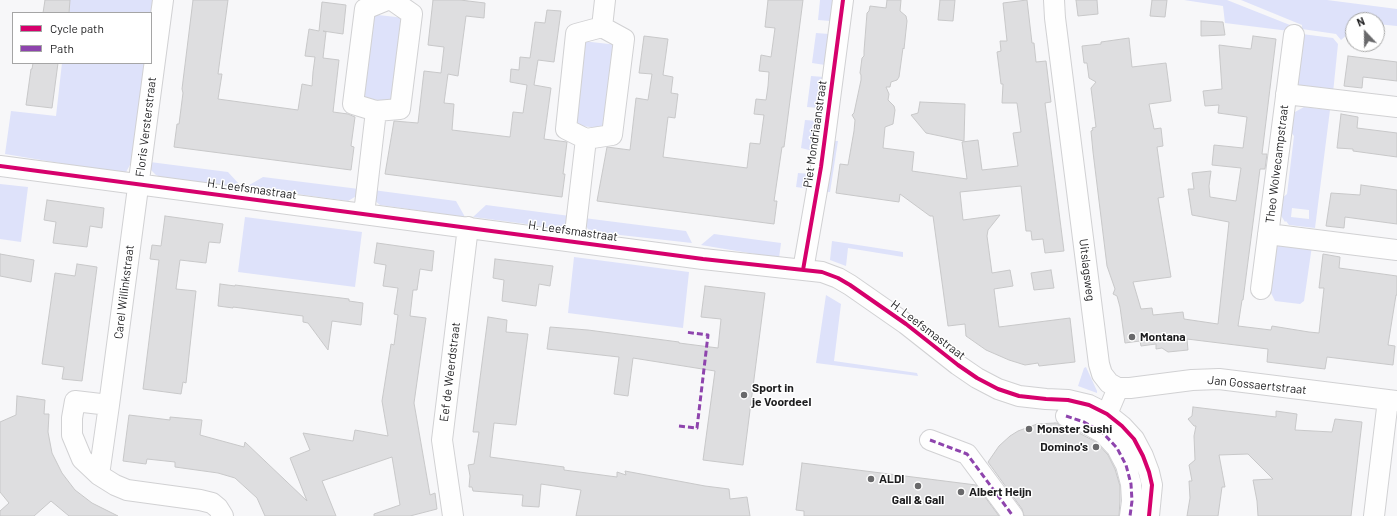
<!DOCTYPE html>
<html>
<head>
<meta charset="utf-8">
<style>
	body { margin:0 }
	#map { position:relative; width:1397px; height:516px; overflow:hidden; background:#f7f7f9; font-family:Barlow,sans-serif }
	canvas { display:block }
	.legend { position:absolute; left:12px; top:12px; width:140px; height:52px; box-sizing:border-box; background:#fff; border:1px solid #a5a5a5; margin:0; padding:5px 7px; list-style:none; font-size:12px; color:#1d1d1f }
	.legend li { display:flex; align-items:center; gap:8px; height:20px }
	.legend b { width:20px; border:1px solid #a5a5a5 }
	.north { position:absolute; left:1345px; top:12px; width:40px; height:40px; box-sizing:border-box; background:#fff; border:1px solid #a5a5a5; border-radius:50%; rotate:338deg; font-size:11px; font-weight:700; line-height:16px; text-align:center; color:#1d1d1f }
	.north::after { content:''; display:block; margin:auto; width:14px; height:18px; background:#69696b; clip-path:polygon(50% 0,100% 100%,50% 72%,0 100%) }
</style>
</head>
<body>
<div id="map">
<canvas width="1397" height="516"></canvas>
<ul class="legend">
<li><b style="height:5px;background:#d6006c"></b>Cycle path</li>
<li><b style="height:5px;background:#8e44ad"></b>Path</li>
</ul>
<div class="north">N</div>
</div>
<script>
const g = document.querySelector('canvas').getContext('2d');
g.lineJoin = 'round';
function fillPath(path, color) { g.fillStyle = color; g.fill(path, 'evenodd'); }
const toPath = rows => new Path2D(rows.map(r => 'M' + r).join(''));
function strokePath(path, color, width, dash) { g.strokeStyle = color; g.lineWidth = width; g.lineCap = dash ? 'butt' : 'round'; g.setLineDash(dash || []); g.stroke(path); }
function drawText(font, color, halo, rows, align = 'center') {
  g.font = font + ' Barlow,sans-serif'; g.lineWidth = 3; g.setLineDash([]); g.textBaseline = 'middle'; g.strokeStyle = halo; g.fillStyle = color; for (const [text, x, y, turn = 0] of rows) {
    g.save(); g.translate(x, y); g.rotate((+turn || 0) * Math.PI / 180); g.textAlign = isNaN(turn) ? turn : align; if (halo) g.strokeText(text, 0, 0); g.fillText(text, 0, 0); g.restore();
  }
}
fillPath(toPath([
	[70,0,153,0,151,14,151,13,69,13],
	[820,0,835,0,830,21,818,20],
	[1184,0,1227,0,1295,27,1289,31,1225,23,1223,6],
	[1241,0,1327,0,1397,9,1397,26,1377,24,1377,20,1353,20,1353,30,1341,40,1336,34,1302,29,1302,25],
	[369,14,405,18,396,102,360,98],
	[816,33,829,34,825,65,812,63],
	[1302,34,1333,38,1338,44,1333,93,1300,88,1297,84,1298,83,1296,81],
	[582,41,618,45,608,129,572,125],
	[62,63,145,63,131,163,125,174,5,154,11,111,56,116],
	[811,76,824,77,819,108,807,107],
	[1304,107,1330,110,1315,228,1289,225,1286,221,1285,222,1280,214,1281,199,1287,194,1294,136,1290,131,1292,116,1295,113,1295,112],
	[1292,208,1309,210,1309,219,1291,217],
	[805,120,818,121,813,151,801,148],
	[834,141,838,141,830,192,826,192],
	[150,162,228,172,239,184,238,187,160,177,156,175,151,170],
	[798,173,812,174,811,189,796,187],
	[263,177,359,189,358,195,348,201,246,187],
	[0,184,28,187,21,242,0,239],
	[373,190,456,201,465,217,380,205,374,200],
	[486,205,570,216,565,226,556,228,473,217],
	[245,217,362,232,355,287,238,272],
	[584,218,686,231,692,243,593,232,588,229,584,223],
	[714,234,781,243,779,258,701,245],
	[832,241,903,252,903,257,848,248,846,266,830,260],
	[1282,241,1312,246,1304,301,1300,304,1275,301,1271,293,1276,246],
	[574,257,689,272,683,328,568,313],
	[826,295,841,304,834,361,917,373,918,376,816,363],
	[1086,367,1097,391,1097,393,1078,386,1084,368]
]), '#dee2fa');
const building = toPath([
	[45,0,70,0,69,13,43,13,45,0],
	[193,0,228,0,218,74,222,74,218,99,298,110,302,84,312,86,313,72,315,57,305,56,309,29,319,31,322,2,346,5,343,34,323,31,326,32,323,58,339,60,333,112,348,114,355,117,351,146,354,147,351,170,174,147,177,124,179,124,183,93,182,89,193,0],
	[433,0,460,0,485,3,484,18,466,16,458,76,448,74,444,103,454,104,452,130,510,137,513,112,523,113,527,85,510,82,511,69,519,70,520,57,530,58,535,22,545,23,547,10,561,11,554,62,538,60,534,85,551,88,544,139,567,142,563,174,565,174,562,197,385,174,394,121,418,123,424,71,441,73,444,47,428,45,433,0],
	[768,0,803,0,784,147,782,147,774,201,777,201,774,224,597,201,607,147,630,150,636,98,648,100,652,74,639,73,644,36,668,39,663,75,673,77,671,93,678,94,675,118,668,117,663,157,747,168,750,143,760,144,764,115,754,114,756,99,766,100,768,86,769,72,759,71,761,55,771,57,775,28,765,27,768,0],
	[887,0,901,0,900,11,906,16,907,21,904,49,903,48,899,77,897,80,891,82,890,87,886,87,889,94,888,100,894,106,895,110,893,124,885,127,883,148,914,152,912,171,967,179,962,142,978,140,982,170,1018,166,1013,133,1021,132,1017,103,1002,103,1003,84,1001,84,997,52,1001,51,1000,41,1007,41,1003,3,1027,0,1032,43,1034,43,1036,62,1046,61,1051,102,1045,103,1064,251,1045,253,1043,239,1032,240,1031,231,1026,231,1021,186,960,192,963,220,1000,215,988,230,987,236,992,273,1010,270,1013,286,994,289,999,327,1070,318,1075,362,1039,366,1038,363,1025,365,1009,360,986,350,966,336,965,324,948,326,933,216,930,216,900,194,899,202,836,193,840,164,848,165,854,131,855,120,852,115,854,113,861,80,861,75,860,73,862,58,864,56,864,51,867,13,869,11,870,6,886,8,887,0],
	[940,0,955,0,953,21,938,20,940,0],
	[1076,0,1097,0,1098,14,1078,16,1076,0],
	[1152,0,1167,0,1165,17,1150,16,1152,0],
	[1201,21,1223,22,1225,35,1201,36,1201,21],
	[1253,36,1276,39,1262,154,1267,154,1265,169,1260,169,1243,300,1242,300,1238,326,1271,330,1272,326,1309,332,1319,333,1324,288,1319,288,1323,254,1340,257,1339,268,1397,276,1397,295,1396,295,1388,345,1395,346,1393,365,1327,357,1325,369,1267,362,1268,349,1187,339,1188,350,1168,352,1162,348,1156,349,1156,344,1141,346,1140,341,1125,343,1120,307,1117,296,1113,294,1115,289,1107,266,1093,152,1091,131,1093,130,1092,128,1096,127,1091,88,1096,82,1089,78,1087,63,1084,63,1082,46,1101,44,1101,42,1129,38,1132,67,1166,63,1171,101,1149,104,1154,129,1161,128,1163,146,1157,147,1164,197,1158,198,1171,277,1133,282,1141,309,1152,308,1153,315,1183,312,1184,319,1218,324,1229,222,1192,215,1188,189,1194,189,1192,173,1211,171,1209,186,1210,197,1236,201,1241,168,1212,165,1214,145,1243,148,1247,117,1218,113,1219,105,1205,106,1203,91,1222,89,1219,45,1251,49,1253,36],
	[1348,56,1397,62,1397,81,1363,77,1362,88,1344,86,1348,56],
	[33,63,58,63,52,108,26,105,31,69,32,69,33,63],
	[920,102,965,104,964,141,926,133,911,115,918,113,920,102],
	[1341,114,1358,117,1357,128,1397,133,1397,157,1353,151,1353,149,1337,148,1341,114],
	[1361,185,1397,190,1397,224,1345,217,1344,228,1326,226,1331,193,1360,195,1361,185],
	[47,200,104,208,102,228,90,226,87,247,53,243,56,222,44,220,47,200],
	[165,216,223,224,220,243,209,242,206,263,180,260,176,289,196,291,186,383,183,382,181,394,143,389,159,260,150,259,152,245,161,246,165,216],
	[377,243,434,251,432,271,420,269,417,290,413,290,410,316,426,318,414,403,430,495,435,493,437,509,410,516,374,516,374,514,400,505,392,457,322,481,336,516,265,516,257,498,235,478,218,473,175,467,175,462,147,459,146,464,123,461,129,415,170,420,170,417,202,420,200,435,244,447,245,442,307,501,290,458,310,450,303,433,353,441,355,430,388,436,382,401,391,344,394,345,398,315,394,314,398,288,383,286,386,265,374,263,377,243],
	[0,254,34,260,31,282,0,276,0,254],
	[495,259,553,266,550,286,539,284,536,306,502,301,504,280,493,278,495,259],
	[77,264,97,267,82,381,62,379,64,367,42,364,55,273,75,276,77,264],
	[1051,270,1054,288,1034,290,1031,273,1051,270],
	[220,284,235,286,235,285,341,298,349,299,349,301,363,303,361,325,332,321,328,350,308,323,303,322,303,316,233,307,233,308,218,306,220,284],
	[705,286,765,293,743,465,703,460,715,371,633,358,628,396,614,394,619,357,547,349,550,327,588,330,679,342,679,343,718,348,721,319,701,317,705,286],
	[488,317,507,320,506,332,528,334,516,425,494,423,490,457,564,467,564,470,617,477,617,472,626,475,625,471,705,486,729,489,730,499,747,497,750,516,576,516,581,490,541,484,539,507,522,506,523,495,473,491,472,487,469,487,470,476,468,465,474,464,479,432,473,432,488,317],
	[17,396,45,400,44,414,49,414,48,432,52,453,62,473,75,490,92,503,118,516,69,516,51,501,34,516,0,516,0,511,9,503,0,492,0,422,16,415,17,396],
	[1193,407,1276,417,1276,411,1297,414,1295,430,1332,432,1335,419,1362,422,1351,516,1258,516,1257,501,1253,480,1273,479,1248,454,1219,455,1225,487,1222,487,1218,516,1187,516,1190,498,1189,481,1192,481,1189,465,1195,460,1194,436,1196,426,1194,426,1188,419,1192,416,1193,407],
	[1055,423,1057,423,1062,427,1079,433,1096,442,1108,455,1115,469,1120,486,1120,501,1119,516,1024,516,1022,509,988,462,999,446,1010,436,1018,431,1037,424,1055,423],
	[802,463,976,485,999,516,804,516,804,511,796,510,802,463]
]);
fillPath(building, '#dedee0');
strokePath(building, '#c8c8c9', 1);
const minor = toPath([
	[387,0,365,9,353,104,376,111,400,109,412,14,392,0],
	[1054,0,1055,18,1099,364,1102,374,1109,383,1118,388,1107,414],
	[602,27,624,39,612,135,586,139,566,129,576,34,602,27],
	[602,27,605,0],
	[1286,94,1397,107],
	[0,166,703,259,822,272,838,278,850,285,906,324,958,365,977,378,998,389,1019,396,1046,399,1068,400,1089,405,1107,414,1122,426,1134,439,1143,456,1149,472,1152,485,1149,516],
	[364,214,376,111],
	[1268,234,1397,250],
	[574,242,586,139],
	[803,270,821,167,843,0],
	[1261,289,1294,35],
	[1118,388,1130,388,1192,380,1219,379,1397,401],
	[109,405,163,0],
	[1066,416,1084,422,1103,433,1117,448,1126,465,1131,484,1132,501,1130,516],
	[930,440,967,454,1013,516],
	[99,475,109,405,75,401,72,418,72,435,82,459,99,475,115,485,127,490,200,500,212,503,218,508,223,516],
	[453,516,442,440,468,227],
	[1374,516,1388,400]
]);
strokePath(minor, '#d1d1d3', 22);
strokePath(minor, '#fefefe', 20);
strokePath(toPath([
	[1066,416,1084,422,1103,433,1117,448,1126,465,1131,484,1132,501,1130,516],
	[679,426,697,428,708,335,685,332],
	[930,440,967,454,1013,516]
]), '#8e44ad', 3, [6, 3]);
strokePath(toPath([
	[0,166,703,259,822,272,838,278,850,285,906,324,958,365,977,378,998,389,1019,396,1046,399,1068,400,1089,405,1107,414,1122,426,1134,439,1143,456,1149,472,1152,485,1149,516],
	[803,270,821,167,843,0]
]), '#d6006c', 4);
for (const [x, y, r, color] of [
	[1132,337,4,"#69696b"],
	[744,395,4,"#69696b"],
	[1029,429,4,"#69696b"],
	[1096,447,4,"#69696b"],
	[871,479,4,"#69696b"],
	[918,486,4,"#69696b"],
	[961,492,4,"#69696b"]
]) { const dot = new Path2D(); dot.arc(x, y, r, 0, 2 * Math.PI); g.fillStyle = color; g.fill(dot); strokePath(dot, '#fff', 1.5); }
drawText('12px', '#1d1d1f', '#fff', [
	["Floris Versterstraat",146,127,-83],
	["Piet Mondriaanstraat",815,134,-82],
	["Theo Wolvecampstraat",1277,164,-83],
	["H. Leefsmastraat",252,189,8],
	["H. Leefsmastraat",573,231,8],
	["Uitslagsweg",1087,270,83],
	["Carel Willinkstraat",124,292,-83],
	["H. Leefsmastraat",928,330,37],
	["Eef de Weerdstraat",450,372,-83],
	["Jan Gossaertstraat",1257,385,6]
]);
drawText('bold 12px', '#1d1d1f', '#fff', [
	["Montana",1140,337],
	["Sport in",752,388],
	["je Voordeel",752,402],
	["Monster Sushi",1037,429],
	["Domino's",1088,447,"right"],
	["ALDI",879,479],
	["Albert Heijn",969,492],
	["Gall & Gall",918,500,"center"]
], 'left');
</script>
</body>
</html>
